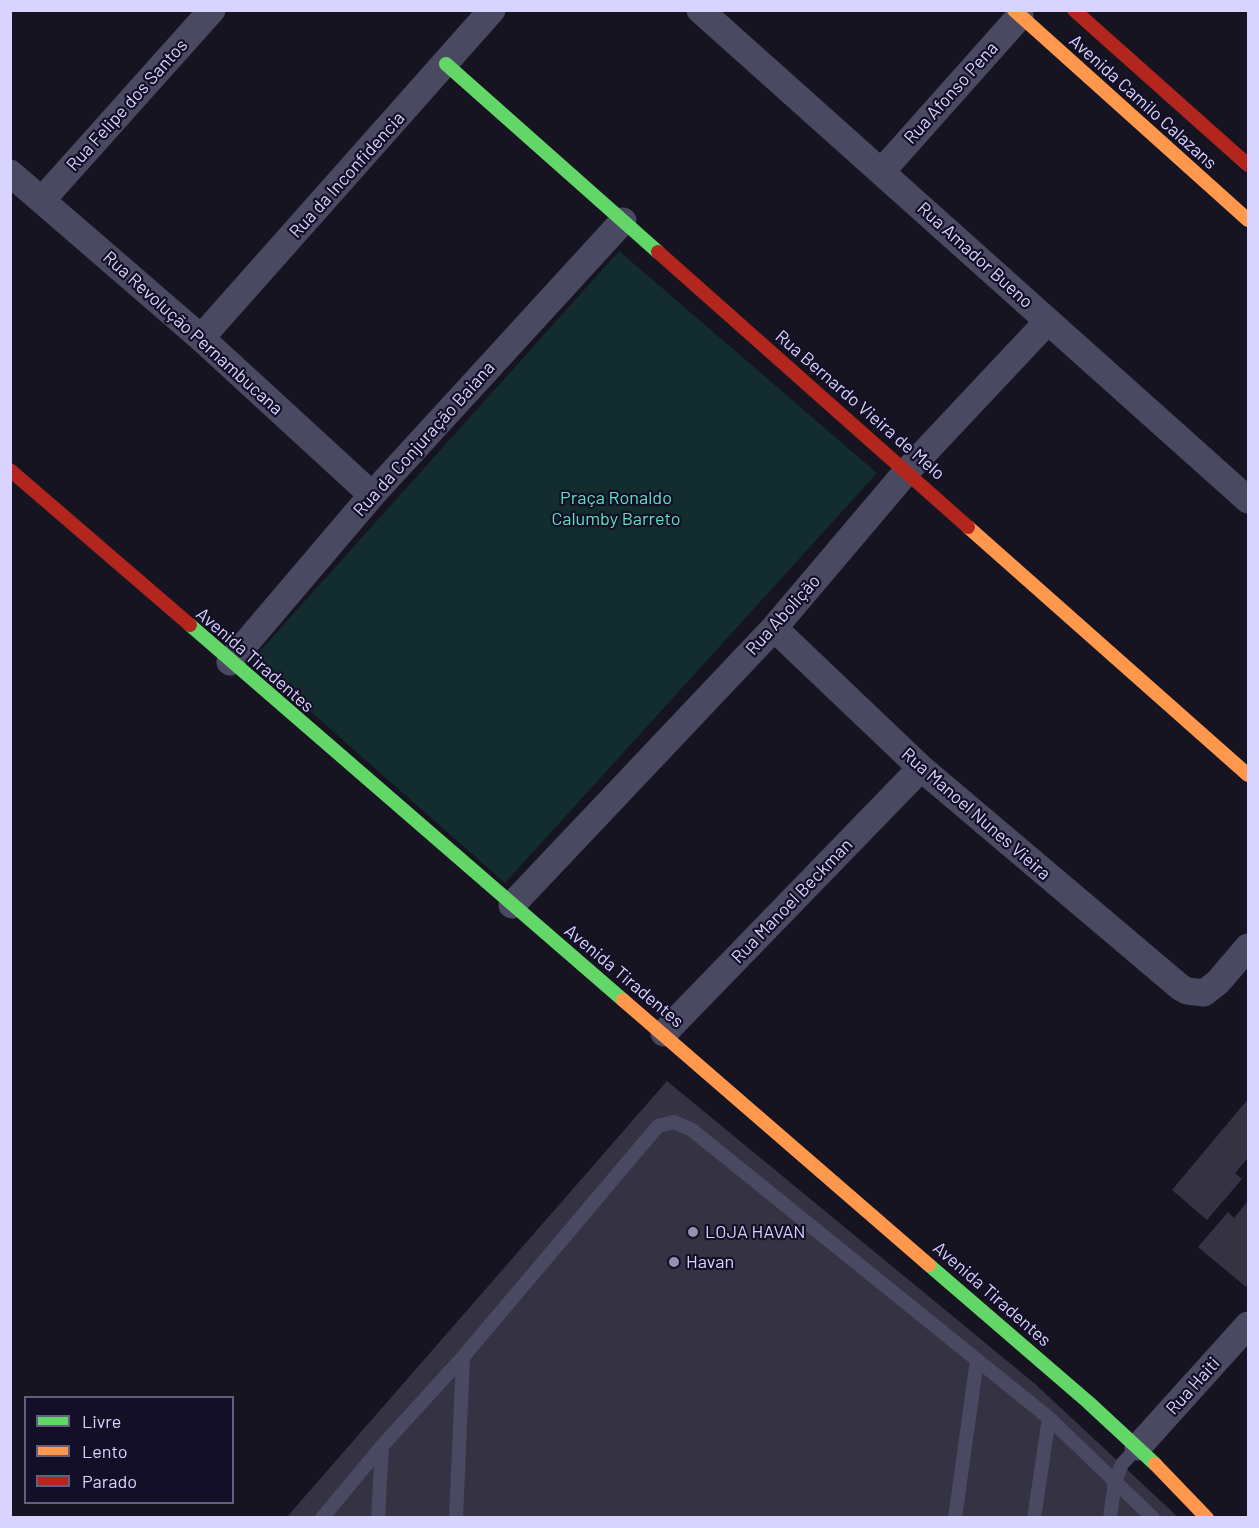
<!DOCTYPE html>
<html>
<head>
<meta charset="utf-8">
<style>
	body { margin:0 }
	#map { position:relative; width:1259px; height:1528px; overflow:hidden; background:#161421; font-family:Barlow,sans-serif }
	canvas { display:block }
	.frame { position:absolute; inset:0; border:12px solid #d9d4ff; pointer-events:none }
	.legend { position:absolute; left:24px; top:1396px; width:210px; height:108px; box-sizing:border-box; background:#130f26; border:2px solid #625e7d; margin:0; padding:8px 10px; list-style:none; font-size:18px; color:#d9d4ff }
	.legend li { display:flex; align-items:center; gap:12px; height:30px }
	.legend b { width:30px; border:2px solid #625e7d }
</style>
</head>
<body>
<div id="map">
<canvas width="1259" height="1528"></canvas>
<div class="frame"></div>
<ul class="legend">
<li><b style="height:8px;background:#63d668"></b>Livre</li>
<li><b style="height:8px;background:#ff974d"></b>Lento</li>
<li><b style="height:8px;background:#b3261e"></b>Parado</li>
</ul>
</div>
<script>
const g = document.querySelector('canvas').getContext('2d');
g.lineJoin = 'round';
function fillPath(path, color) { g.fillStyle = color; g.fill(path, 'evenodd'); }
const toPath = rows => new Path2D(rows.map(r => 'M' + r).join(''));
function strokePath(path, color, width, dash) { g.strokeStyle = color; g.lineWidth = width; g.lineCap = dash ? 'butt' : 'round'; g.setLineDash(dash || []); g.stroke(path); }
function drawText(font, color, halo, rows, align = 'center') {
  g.font = font + ' Barlow,sans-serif'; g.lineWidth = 4.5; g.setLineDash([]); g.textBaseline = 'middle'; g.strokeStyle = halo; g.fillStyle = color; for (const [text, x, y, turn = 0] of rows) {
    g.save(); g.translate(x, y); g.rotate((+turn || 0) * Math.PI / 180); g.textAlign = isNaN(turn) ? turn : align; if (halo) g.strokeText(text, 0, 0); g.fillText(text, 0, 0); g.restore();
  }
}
fillPath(toPath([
	[619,251,877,473,505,883,252,660]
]), '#132c2d');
fillPath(toPath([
	[667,1081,1034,1383,1179,1518,286,1518],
	[1248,1099,1248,1158,1235,1173,1242,1179,1207,1220,1172,1190],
	[1248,1201,1248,1284,1246,1287,1198,1247,1228,1212,1234,1218]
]), '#343243');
strokePath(toPath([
	[322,1518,382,1446,463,1357,658,1126,674,1122,692,1130,1049,1418,1153,1518],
	[378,1518,382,1446],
	[456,1518,463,1357],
	[955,1518,977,1360],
	[1034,1518,1049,1418],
	[1110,1518,1115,1481,1122,1464,1138,1447]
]), '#4a4962', 14);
strokePath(toPath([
	[700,10,1248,500],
	[882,171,1020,16],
	[10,173,201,338,372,495],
	[42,200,212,10],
	[201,338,492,10],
	[774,628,921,768,1180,987,1187,991,1204,993,1218,982,1248,947],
	[230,662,372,495,623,221],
	[512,905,774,628,907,471,1048,321],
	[664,1033,921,768],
	[1138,1447,1248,1325]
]), '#4a4962', 27);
strokePath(toPath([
	[446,64,658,252],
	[190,625,623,1000],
	[929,1265,1088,1402,1155,1464]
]), '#63d668', 14);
strokePath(toPath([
	[1014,10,1248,220],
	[968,527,1248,775],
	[623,1000,929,1265],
	[1155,1464,1207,1518]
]), '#ff974d', 14);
strokePath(toPath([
	[1074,10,1248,165],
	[658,252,968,527],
	[10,470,190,625]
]), '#b3261e', 14);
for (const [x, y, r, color] of [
	[693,1232,6,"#9591b1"],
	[674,1262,6,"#9591b1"]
]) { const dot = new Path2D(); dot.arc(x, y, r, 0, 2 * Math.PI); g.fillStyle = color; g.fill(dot); strokePath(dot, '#130f26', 2); }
drawText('18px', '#d9d4ff', '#130f26', [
	["Rua Afonso Pena",951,93,-48],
	["Avenida Camilo Calazans",1143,102,42],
	["Rua Felipe dos Santos",127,105,-48],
	["Rua da Inconfidencia",347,175,-48],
	["Rua Amador Bueno",975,255,42],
	["Rua Revolução Pernambucana",193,333,42],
	["Rua Bernardo Vieira de Melo",860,405,41],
	["Rua da Conjuração Baiana",424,439,-48],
	["Rua Abolição",783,615,-48],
	["Avenida Tiradentes",255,660,41],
	["Rua Manoel Nunes Vieira",976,814,41],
	["Rua Manoel Beckman",792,901,-46],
	["Avenida Tiradentes",624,976,40],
	["Avenida Tiradentes",992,1294,41],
	["Rua Haiti",1193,1386,-48]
]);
drawText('18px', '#5fe0c0', '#130f26', [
	["Praça Ronaldo",616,498],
	["Calumby Barreto",616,519]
]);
drawText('18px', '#d9d4ff', '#130f26', [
	["LOJA HAVAN",705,1232],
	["Havan",686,1262]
], 'left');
</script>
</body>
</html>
